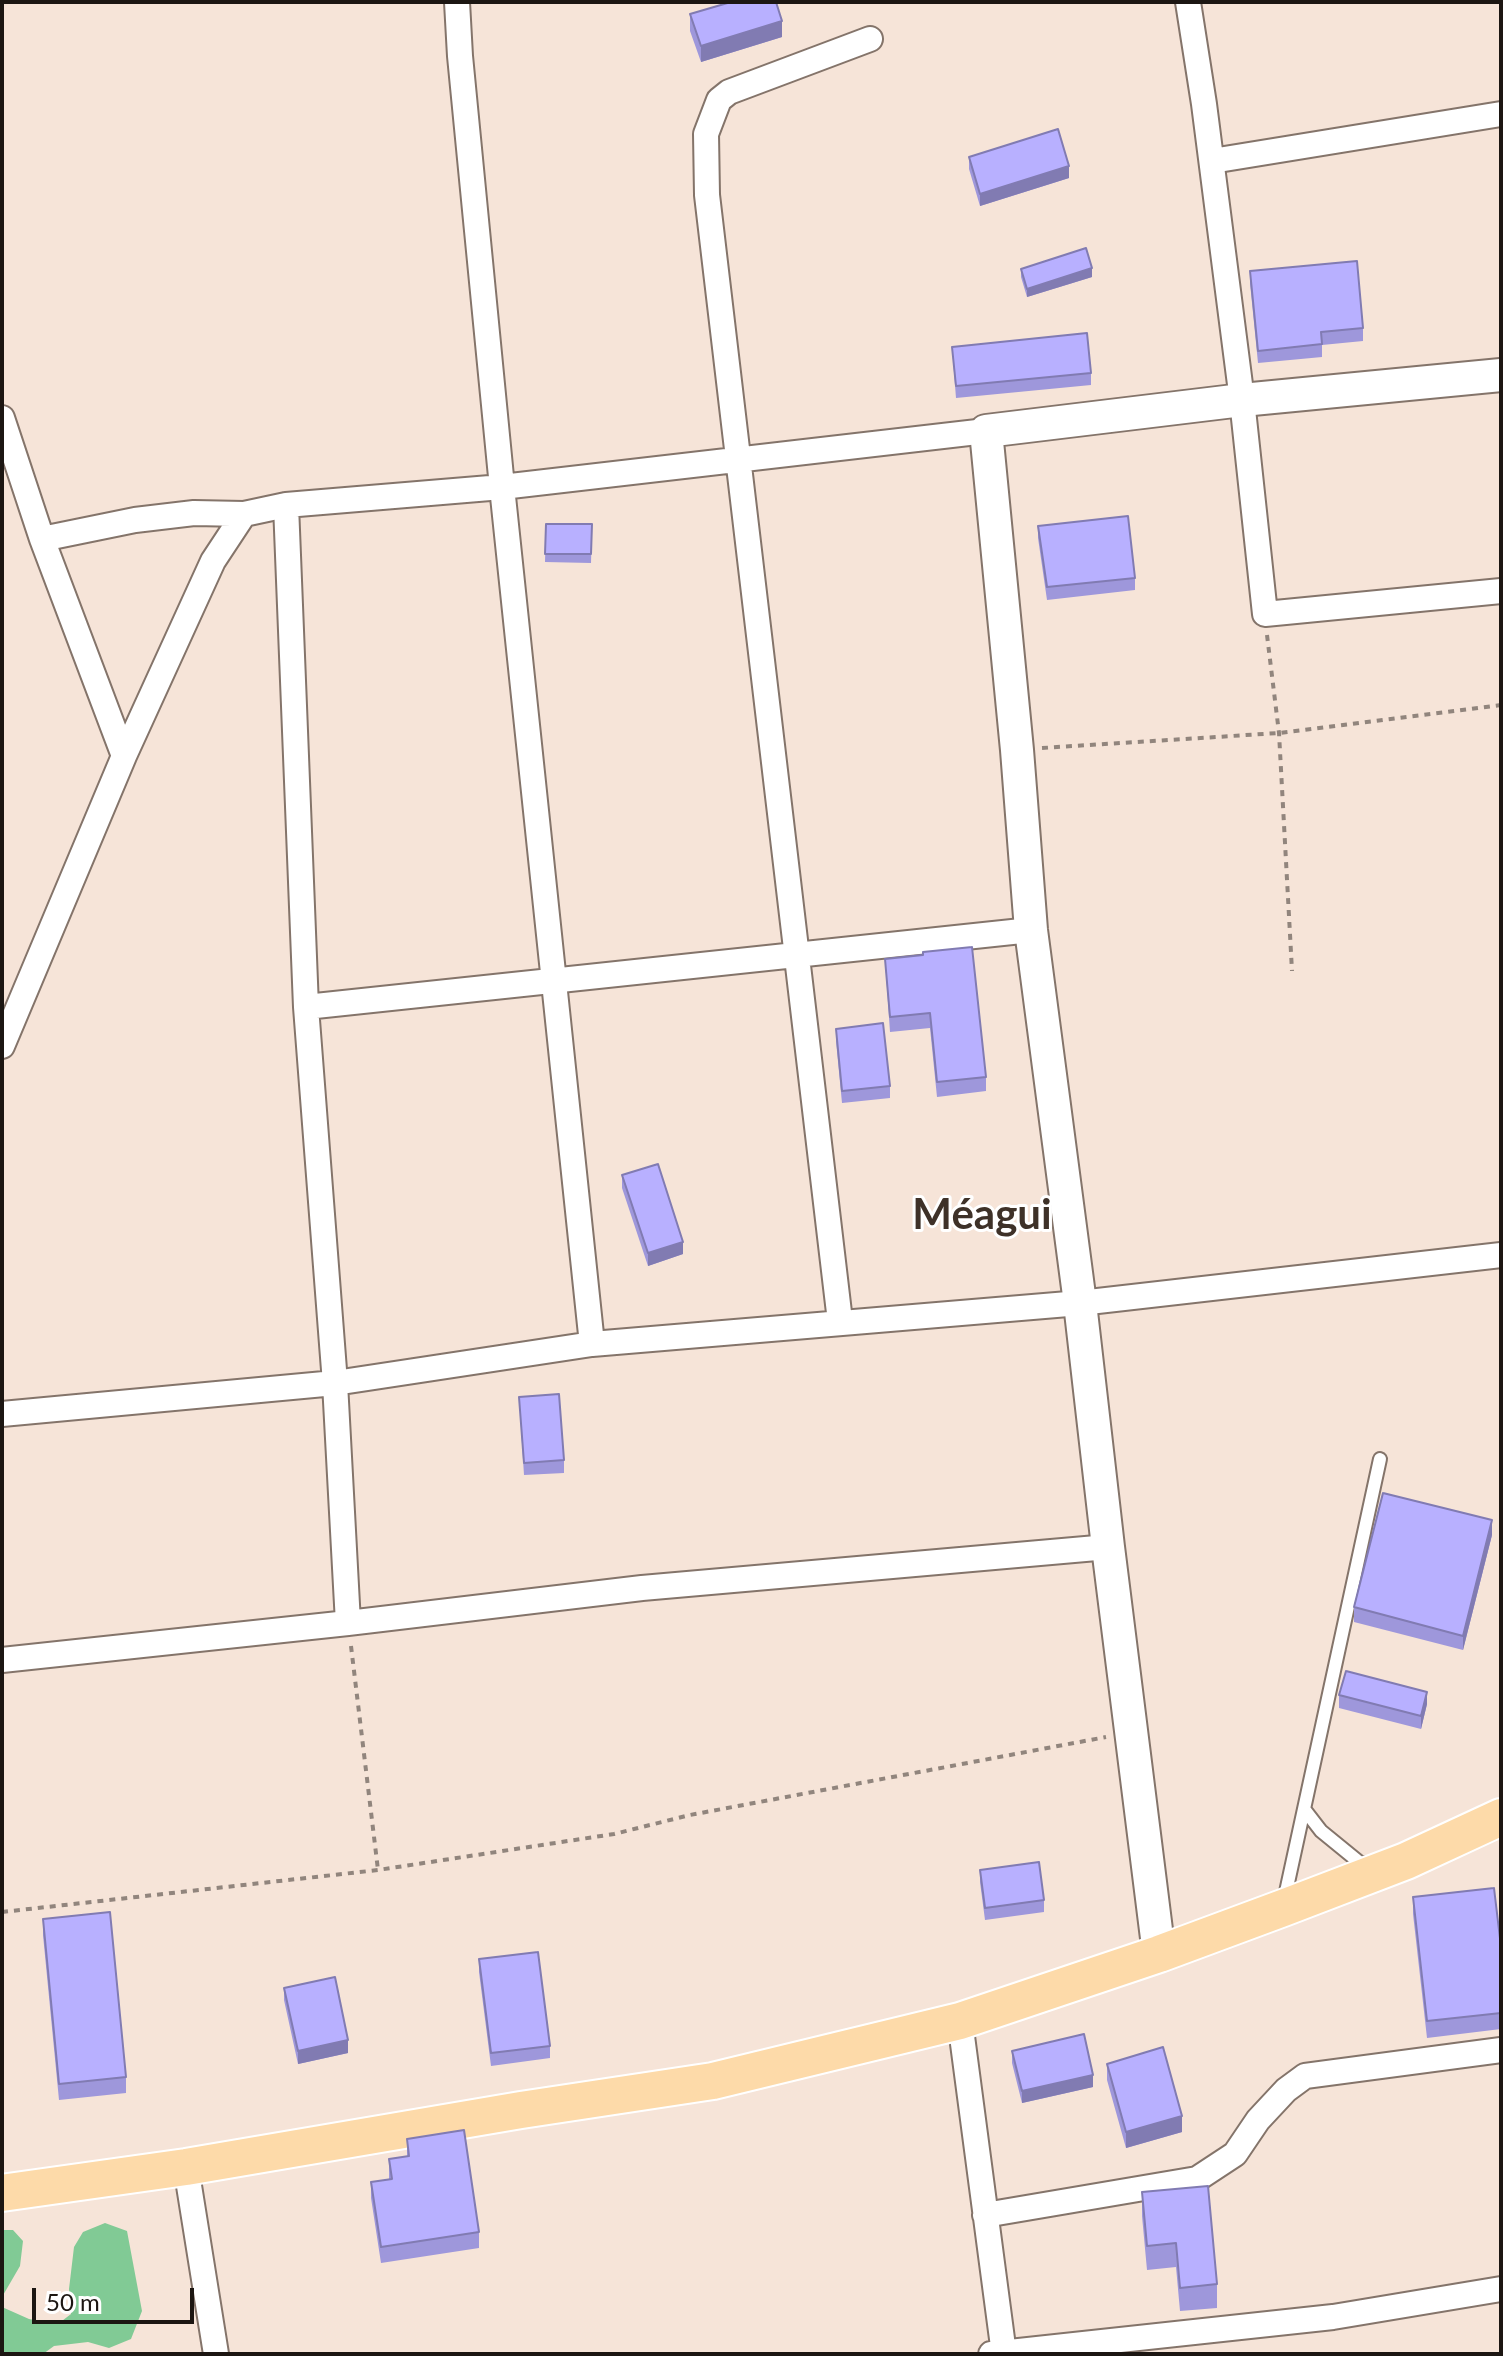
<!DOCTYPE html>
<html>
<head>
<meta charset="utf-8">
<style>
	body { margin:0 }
	#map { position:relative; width:1503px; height:2356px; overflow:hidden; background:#f6e4d8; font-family:Lato,sans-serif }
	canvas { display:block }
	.frame { position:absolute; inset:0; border:4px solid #1c1612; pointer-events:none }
	.scale { position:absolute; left:32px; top:2288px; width:162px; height:36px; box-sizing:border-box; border:4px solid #1c1612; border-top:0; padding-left:10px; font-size:24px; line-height:28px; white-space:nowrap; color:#1c1612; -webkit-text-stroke:6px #fff; paint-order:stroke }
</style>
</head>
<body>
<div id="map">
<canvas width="1503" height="2356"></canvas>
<div class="frame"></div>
<div class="scale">50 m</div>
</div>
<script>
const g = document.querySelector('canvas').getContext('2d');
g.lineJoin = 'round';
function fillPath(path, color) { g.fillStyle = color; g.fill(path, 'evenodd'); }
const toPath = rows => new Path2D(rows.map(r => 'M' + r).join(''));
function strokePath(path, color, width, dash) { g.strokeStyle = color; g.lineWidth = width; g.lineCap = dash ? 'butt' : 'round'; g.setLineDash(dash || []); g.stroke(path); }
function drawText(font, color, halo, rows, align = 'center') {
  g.font = font + ' Lato,sans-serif'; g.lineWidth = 6; g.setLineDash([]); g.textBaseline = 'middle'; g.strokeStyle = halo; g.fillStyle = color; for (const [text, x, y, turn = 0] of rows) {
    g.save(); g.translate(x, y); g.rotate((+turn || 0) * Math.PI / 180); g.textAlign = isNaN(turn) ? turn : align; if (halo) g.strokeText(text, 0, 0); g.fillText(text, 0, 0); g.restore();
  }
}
fillPath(toPath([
	[105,2223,127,2231,142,2311,131,2339,109,2348,88,2342,54,2346,43,2354,2,2354,2,2307,29,2319,58,2324,71,2314,69,2289,74,2247,83,2232],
	[2,2230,13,2230,23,2241,20,2266,2,2297]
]), '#81ca95');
const lane = toPath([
	[1304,1809,1321,1831,1359,1862,1371,1866],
	[1284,1901,1380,1459]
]);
const street = toPath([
	[457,2,460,56,502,487,592,1344],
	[1188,2,1204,104,1242,400,1265,614,1501,591],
	[1212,161,1501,114],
	[2,418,42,539,124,756],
	[286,505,306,1007,335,1383,348,1623],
	[42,539,135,520,194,513,244,514],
	[306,1007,1031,930],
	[2,1046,124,756,213,561,244,514,286,505,502,487,986,431],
	[840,1321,707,195,706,134,719,100,729,92,870,39],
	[2,1414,335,1383,592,1344,1080,1303,1501,1255],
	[2,1660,348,1623,642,1588,1108,1547],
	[960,2021,1004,2354],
	[186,2167,216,2354],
	[985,2215,1197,2179,1235,2154,1258,2120,1286,2090,1305,2076,1501,2050],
	[991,2354,1333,2317,1501,2289]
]);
const secondary = toPath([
	[1159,1954,1108,1547,1080,1303,1031,930,1017,750,986,431,1242,400,1501,375]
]);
const primary = toPath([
	[2,2193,186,2167,521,2110,713,2081,960,2021,1159,1954,1283,1908,1406,1861,1501,1817]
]);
strokePath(lane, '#84746a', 16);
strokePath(street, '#84746a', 28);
strokePath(secondary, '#84746a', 36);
strokePath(primary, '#fff', 40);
strokePath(toPath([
	[1267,635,1279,733,1292,971],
	[1042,748,1279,733,1501,705],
	[351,1646,378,1870],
	[2,1912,378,1870,614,1834,690,1815,1106,1737]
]), '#91857d', 4, [6, 6]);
strokePath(lane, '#fff', 12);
strokePath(street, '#fff', 24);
strokePath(secondary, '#fff', 32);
strokePath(primary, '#fddaa9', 36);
fillPath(toPath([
	[690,14,782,37,701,62,690,31],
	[969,157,1069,178,980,206,969,169],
	[1021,269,1092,277,1027,297,1021,277],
	[1250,271,1363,328,1363,341,1322,345,1322,357,1258,363,1250,283],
	[952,347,1091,373,1091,385,956,398],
	[546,524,592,524,591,563,545,562],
	[1038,526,1135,578,1135,590,1047,600,1038,538],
	[885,959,986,1077,986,1091,937,1097,930,1028,890,1032],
	[836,1029,890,1086,890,1098,842,1103,836,1041],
	[622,1175,683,1254,648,1266,622,1188],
	[519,1397,564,1460,564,1473,524,1475],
	[1492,1535,1463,1650,1354,1622,1354,1607],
	[1339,1695,1427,1704,1421,1729,1339,1708],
	[980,1870,1044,1900,1044,1912,985,1920,980,1882],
	[1413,1897,1501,1947,1501,2029,1427,2038,1413,1914],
	[43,1919,126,2077,126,2093,59,2100,43,1935],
	[479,1959,550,2046,550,2058,491,2066,479,1972],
	[284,1988,348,2053,298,2064,284,2000],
	[1012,2051,1093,2087,1022,2103,1012,2063],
	[1107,2064,1182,2132,1126,2148,1107,2080],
	[407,2139,479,2232,479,2248,381,2263,371,2198,371,2182,389,2179,389,2159,407,2156],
	[1142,2192,1217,2284,1217,2308,1180,2311,1176,2267,1147,2270,1142,2216]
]), '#9e97db');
fillPath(toPath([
	[782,21,782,37,701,62,701,46],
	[1069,166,1069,178,980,206,980,194],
	[1092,268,1092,277,1027,297,1027,289],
	[683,1242,683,1254,648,1266,648,1253],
	[1492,1520,1492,1535,1463,1650,1463,1636],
	[1427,1692,1427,1704,1421,1729,1421,1716],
	[348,2040,348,2053,298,2064,298,2051],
	[1093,2075,1093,2087,1022,2103,1022,2091],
	[1182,2116,1182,2132,1126,2148,1126,2132]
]), '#817bb2');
const building = toPath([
	[731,2,776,2,782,21,701,46,690,14,731,2],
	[1058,129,1069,166,980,194,969,157,1058,129],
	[1086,248,1092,268,1027,289,1021,269,1086,248],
	[1357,261,1363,328,1321,332,1322,344,1258,351,1250,271,1357,261],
	[1087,333,1091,373,956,386,952,347,1087,333],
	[1128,516,1135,578,1047,587,1038,526,1128,516],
	[546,524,592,524,591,554,545,554,546,524],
	[972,947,986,1077,937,1082,930,1013,890,1017,885,959,923,955,923,952,972,947],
	[883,1023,890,1086,842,1091,836,1029,883,1023],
	[658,1164,683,1242,648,1253,622,1175,658,1164],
	[559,1394,564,1460,524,1463,519,1397,559,1394],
	[1383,1493,1492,1520,1463,1636,1354,1607,1383,1493],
	[1346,1671,1427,1692,1421,1716,1339,1695,1346,1671],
	[1039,1862,1044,1900,985,1908,980,1870,1039,1862],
	[1494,1888,1501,1947,1501,2013,1427,2021,1413,1897,1494,1888],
	[110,1912,126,2077,59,2084,43,1919,110,1912],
	[538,1952,550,2046,491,2053,479,1959,538,1952],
	[335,1977,348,2040,298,2051,284,1988,335,1977],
	[1084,2034,1093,2075,1022,2091,1012,2051,1084,2034],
	[1163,2047,1182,2116,1126,2132,1107,2064,1163,2047],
	[464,2130,479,2232,381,2247,371,2182,392,2179,389,2159,409,2156,407,2139,464,2130],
	[1208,2186,1217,2284,1180,2288,1176,2243,1147,2246,1142,2192,1208,2186]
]);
fillPath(building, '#b8b0ff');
strokePath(building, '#817bb2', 2);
drawText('bold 42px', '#3e3128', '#fff', [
	["Méagui",982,1215]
]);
</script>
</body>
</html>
